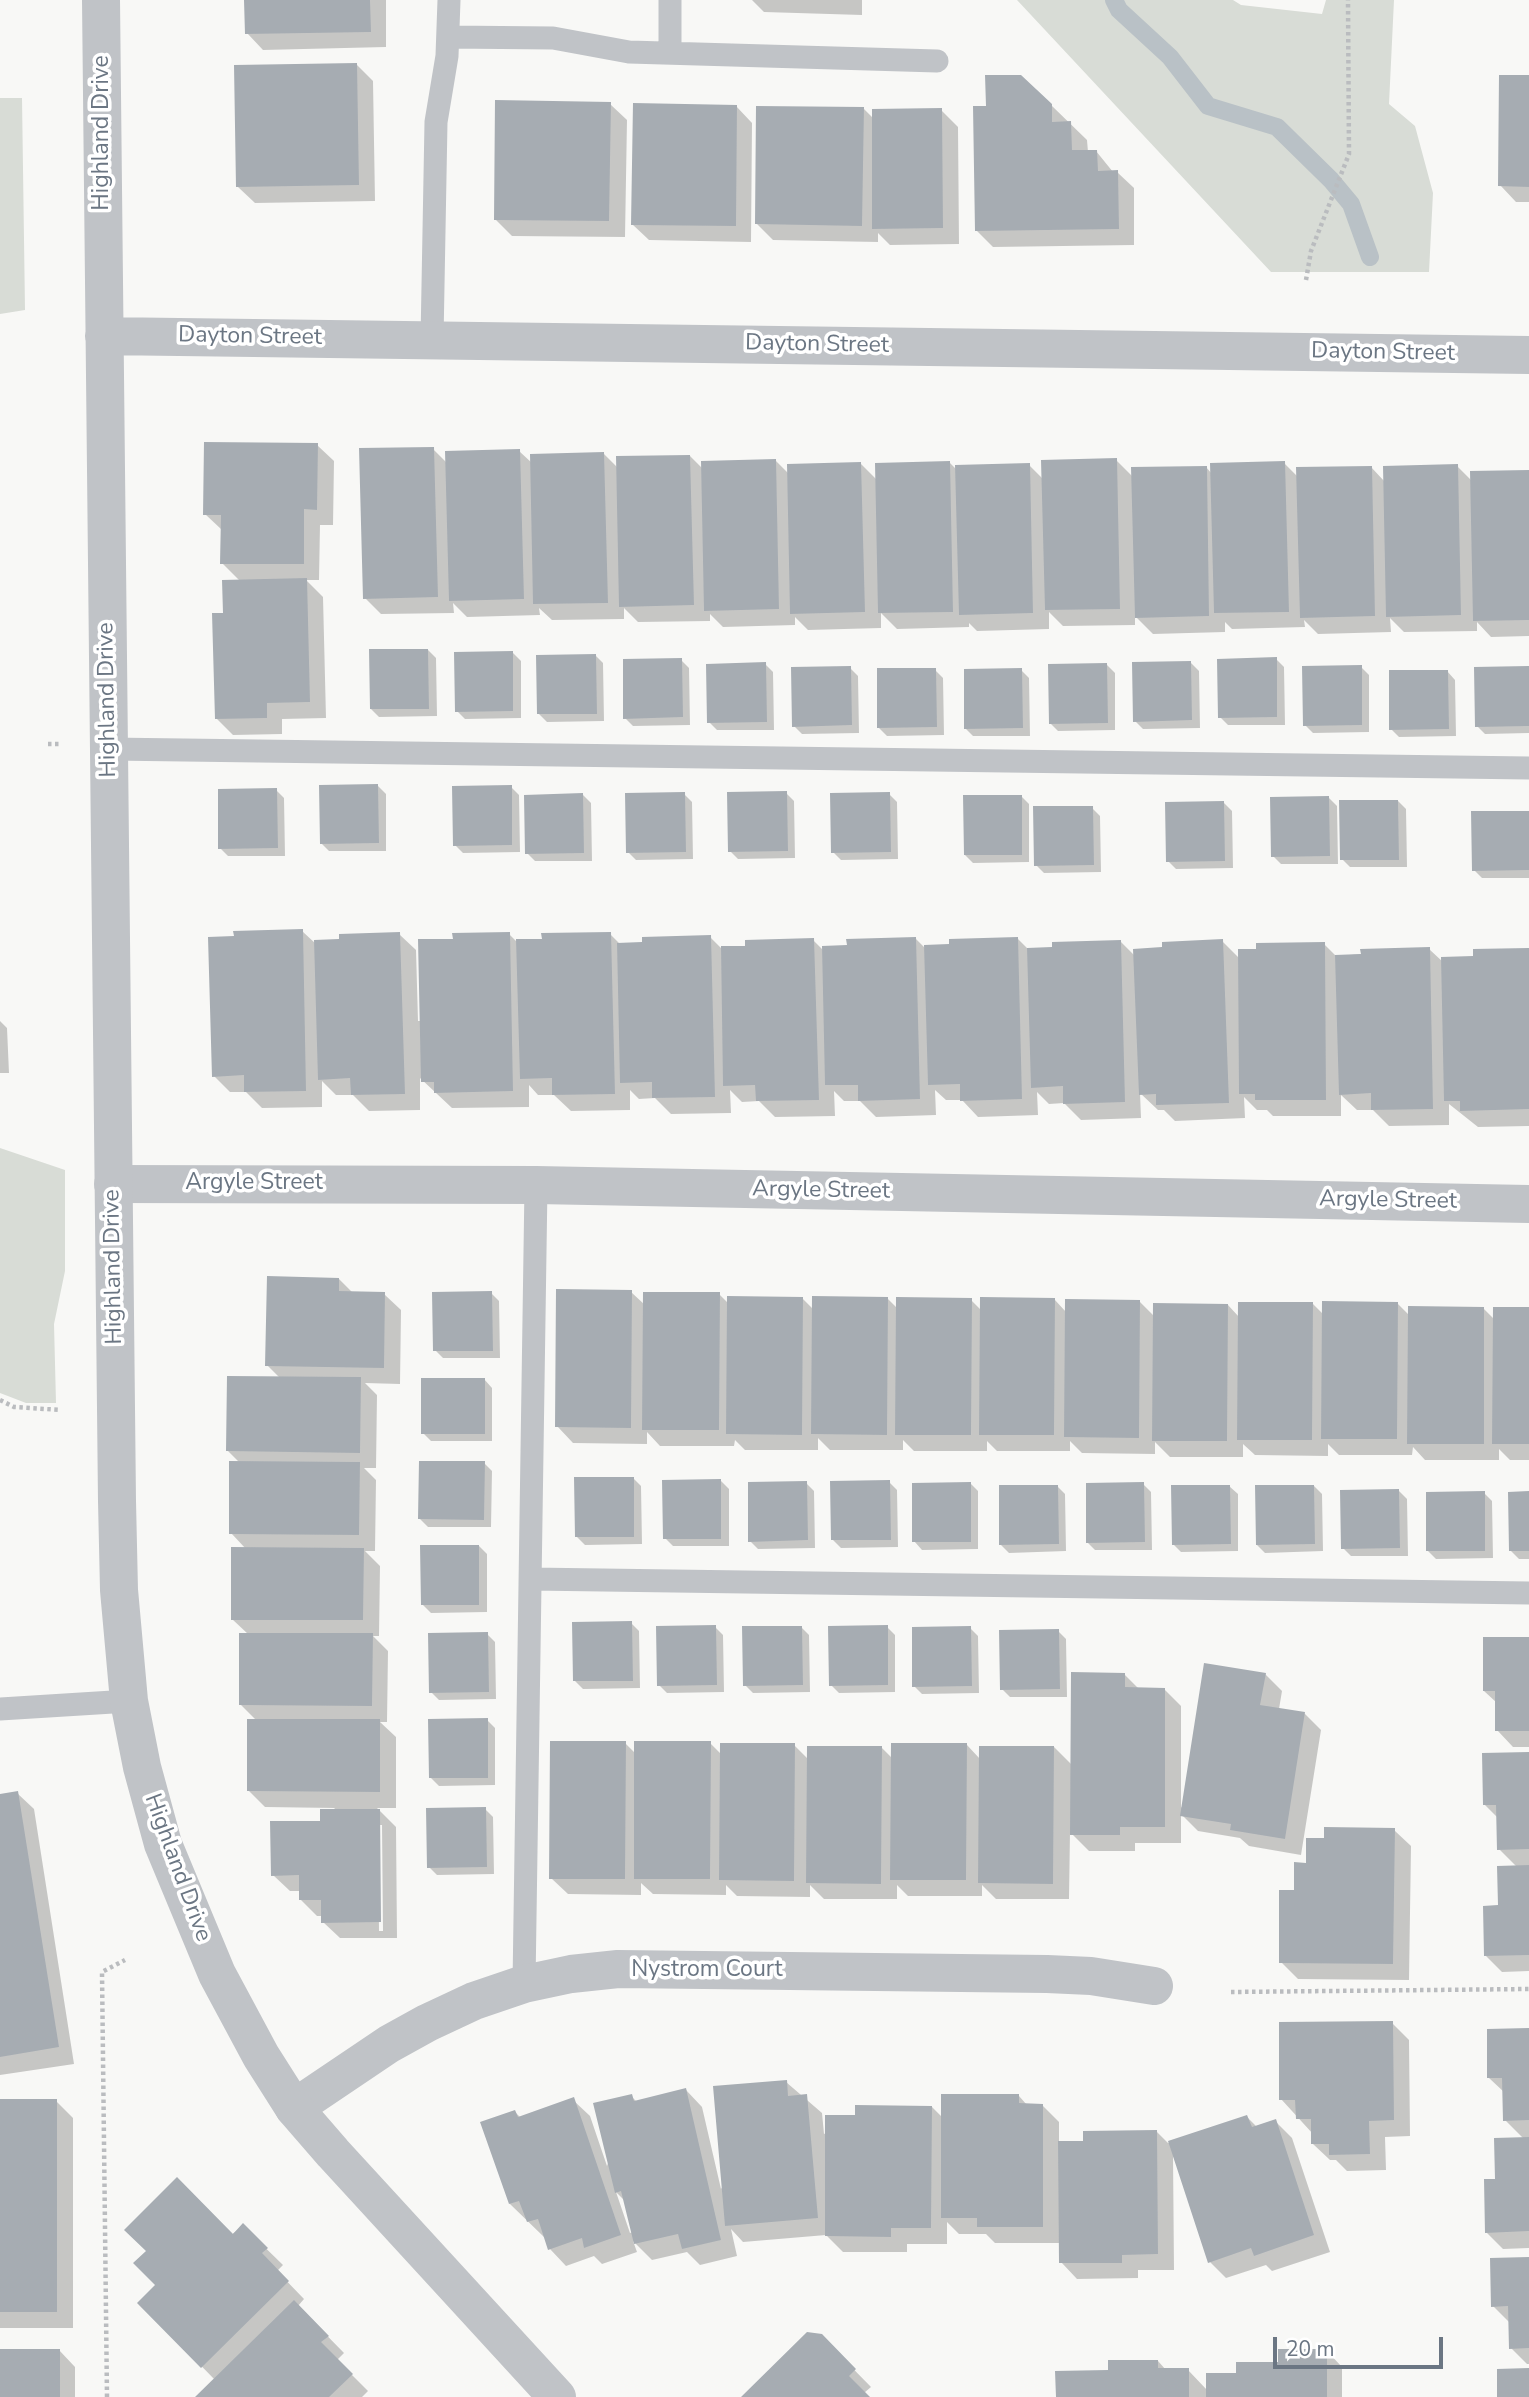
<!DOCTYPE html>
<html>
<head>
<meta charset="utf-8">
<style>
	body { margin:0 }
	#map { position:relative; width:1529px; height:2397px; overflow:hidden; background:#f8f8f6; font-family:"Nunito Sans",sans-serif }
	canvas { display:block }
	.scale { position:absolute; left:1273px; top:2337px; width:170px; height:32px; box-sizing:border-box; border:4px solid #6b7683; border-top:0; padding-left:9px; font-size:21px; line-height:24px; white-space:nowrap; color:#6b7683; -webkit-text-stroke:5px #fff; paint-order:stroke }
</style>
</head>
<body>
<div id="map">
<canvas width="1529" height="2397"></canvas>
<div class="scale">20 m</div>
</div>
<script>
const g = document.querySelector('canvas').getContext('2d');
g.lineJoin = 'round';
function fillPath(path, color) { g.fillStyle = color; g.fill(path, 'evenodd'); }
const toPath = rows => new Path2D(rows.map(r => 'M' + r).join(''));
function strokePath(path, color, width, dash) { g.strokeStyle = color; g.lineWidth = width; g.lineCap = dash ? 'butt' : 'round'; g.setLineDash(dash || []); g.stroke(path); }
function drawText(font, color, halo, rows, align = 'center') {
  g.font = font + ' "Nunito Sans",sans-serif'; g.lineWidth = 7; g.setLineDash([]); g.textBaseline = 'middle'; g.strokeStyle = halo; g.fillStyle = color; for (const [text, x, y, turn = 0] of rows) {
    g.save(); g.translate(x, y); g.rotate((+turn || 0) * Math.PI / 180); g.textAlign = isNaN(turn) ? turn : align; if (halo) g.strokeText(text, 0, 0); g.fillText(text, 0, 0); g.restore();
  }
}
fillPath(toPath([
	[1017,0,1233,0,1241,5,1322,14,1326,0,1394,0,1389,104,1415,126,1433,193,1429,272,1271,272],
	[0,98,22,98,25,310,0,314],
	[0,1148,65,1170,65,1271,54,1324,56,1403,26,1403,0,1393]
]), '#d8dcd6');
fillPath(toPath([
	[246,0,386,0,386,47,263,50,247,33],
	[752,0,862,0,862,15,764,12],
	[357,65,373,81,375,201,255,203,238,187],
	[1529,77,1529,202,1516,202,1500,185],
	[610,104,627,120,625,237,512,236,495,219],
	[1051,105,1087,140,1088,152,1096,151,1113,172,1117,172,1134,188,1134,245,993,247,977,231,988,108],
	[736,106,752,123,751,242,649,240,632,224],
	[864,109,874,119,941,110,958,127,959,244,890,245,878,233,878,242,773,240,756,223],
	[317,445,334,461,333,525,320,525,319,580,306,580,323,597,326,718,282,719,282,734,233,735,216,718,225,615,240,581,222,563,222,530,205,514],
	[433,449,447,463,519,451,532,463,604,454,618,468,690,456,703,469,776,461,789,474,861,464,877,480,950,463,957,470,1029,465,1043,479,1116,460,1133,477,1206,467,1212,474,1284,463,1298,477,1371,467,1385,482,1457,466,1472,481,1529,471,1529,636,1491,637,1477,622,1477,631,1404,632,1390,618,1391,632,1318,634,1304,620,1305,627,1232,629,1225,622,1225,632,1153,634,1135,616,1135,625,1063,626,1049,612,1049,629,977,631,969,623,969,627,897,629,881,613,881,628,808,630,795,617,795,625,723,627,710,614,710,621,638,622,624,608,624,619,552,620,539,608,540,615,467,617,453,603,454,613,381,614,365,598],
	[428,650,436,658,437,716,379,717,371,709],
	[513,653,521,661,521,718,465,719,457,711],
	[595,655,603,663,604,721,547,722,539,714],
	[1276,659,1284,667,1285,725,1228,725,1220,717],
	[681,660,689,668,690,725,633,726,625,718],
	[1191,663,1199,671,1200,728,1143,729,1135,721],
	[765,664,773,672,774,730,717,730,709,722],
	[1107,665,1115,673,1115,730,1058,731,1050,723],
	[1361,667,1369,675,1369,732,1313,733,1305,725],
	[850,668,858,676,859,733,802,734,794,726],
	[1529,668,1529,733,1485,734,1477,726],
	[935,670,943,678,944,735,887,736,879,728],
	[1021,670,1029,678,1030,736,973,736,965,728],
	[1447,671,1455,680,1456,736,1399,737,1391,729],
	[378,786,386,794,386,851,329,851,321,843],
	[511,787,519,795,520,852,463,853,455,845],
	[276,790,284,798,285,856,228,856,220,848],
	[786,793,794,801,795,858,738,859,730,851],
	[684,794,692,802,693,859,636,860,628,852],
	[889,794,897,802,898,859,841,860,833,852],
	[583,795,591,803,592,861,535,861,527,853],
	[1021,796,1029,804,1029,862,973,863,965,855],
	[1329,798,1337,806,1338,864,1281,864,1273,856],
	[1398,801,1406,809,1407,867,1350,867,1342,859],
	[1224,803,1232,811,1233,868,1176,869,1168,861],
	[1092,808,1100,816,1101,872,1044,873,1036,865],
	[1529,812,1529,878,1482,878,1474,870],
	[302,931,316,944,399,934,416,950,418,1021,421,1021,455,940,509,934,516,941,610,934,621,945,710,937,721,948,813,940,823,950,916,939,926,949,1018,939,1029,950,1121,942,1135,956,1222,941,1240,959,1324,944,1336,956,1429,949,1443,962,1529,950,1529,1126,1478,1127,1449,1104,1449,1125,1389,1126,1373,1110,1357,1110,1341,1095,1341,1116,1273,1116,1267,1110,1257,1110,1244,1097,1245,1118,1175,1121,1164,1110,1158,1110,1140,1093,1141,1118,1081,1120,1064,1103,1049,1104,1037,1092,1038,1115,978,1117,962,1100,946,1100,935,1090,936,1115,876,1117,860,1101,844,1101,834,1091,835,1116,775,1117,759,1101,742,1102,730,1090,731,1113,671,1114,655,1098,639,1099,630,1090,630,1110,571,1111,554,1095,538,1095,529,1085,529,1107,452,1108,420,1078,420,1110,369,1111,353,1095,336,1095,322,1081,322,1107,262,1108,246,1092,230,1092,214,1076],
	[0,1021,7,1028,9,1073,0,1073],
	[339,1279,353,1293,384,1294,401,1310,400,1384,365,1383,377,1395,376,1468,364,1468,376,1480,375,1551,365,1551,380,1566,379,1636,373,1636,388,1651,387,1722,380,1722,396,1737,396,1808,377,1808,396,1827,397,1938,340,1938,323,1922,323,1916,317,1916,301,1900,301,1891,290,1891,273,1875,335,1808,265,1807,249,1791,257,1721,241,1705,249,1635,232,1619,246,1549,231,1533,240,1463,228,1451,280,1378,267,1365],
	[378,1825,382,1825,383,1931,379,1931],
	[631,1292,645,1305,719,1294,729,1304,802,1298,814,1310,887,1298,898,1309,971,1300,981,1310,1055,1300,1066,1312,1140,1302,1154,1316,1228,1305,1239,1317,1313,1304,1324,1315,1397,1303,1410,1316,1483,1308,1495,1320,1529,1308,1529,1460,1510,1460,1499,1449,1499,1460,1425,1460,1413,1447,1412,1455,1339,1455,1328,1444,1328,1456,1255,1455,1243,1444,1243,1457,1170,1457,1155,1442,1155,1454,1082,1453,1070,1441,1070,1451,997,1451,987,1441,987,1451,914,1451,903,1440,903,1450,830,1450,818,1438,818,1450,745,1450,735,1440,734,1446,660,1446,647,1432,647,1444,573,1443,557,1426],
	[491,1293,499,1301,500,1358,443,1358,435,1350],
	[484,1379,492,1388,492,1441,431,1441,423,1433],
	[484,1463,492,1471,491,1527,428,1527,420,1519],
	[633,1478,641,1486,642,1544,585,1545,577,1537],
	[721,1481,729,1489,729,1546,673,1546,665,1538],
	[889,1482,897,1490,898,1547,841,1548,833,1540],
	[806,1483,814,1491,815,1548,758,1549,750,1541],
	[970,1483,978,1491,978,1549,922,1550,914,1541],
	[1143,1484,1151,1492,1152,1550,1095,1550,1087,1542],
	[1057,1486,1065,1494,1066,1551,1009,1553,1001,1545],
	[1229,1486,1238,1494,1238,1551,1181,1552,1173,1544],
	[1314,1486,1322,1494,1323,1551,1265,1553,1257,1545],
	[1399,1491,1407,1499,1408,1556,1351,1556,1343,1548],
	[1484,1493,1492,1501,1493,1558,1436,1559,1428,1551],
	[1529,1493,1529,1559,1519,1559,1511,1551],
	[479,1546,487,1554,487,1612,431,1613,423,1605],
	[631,1623,639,1631,640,1688,583,1689,575,1681],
	[715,1627,723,1635,724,1692,667,1693,659,1685],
	[801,1627,809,1635,810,1692,753,1693,745,1685],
	[887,1627,895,1635,895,1692,839,1693,831,1685],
	[970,1628,978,1636,979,1693,922,1694,914,1686],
	[1058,1631,1066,1639,1067,1697,1010,1697,1002,1689],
	[487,1634,495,1642,496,1699,439,1700,431,1692],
	[1529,1639,1529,1747,1513,1747,1497,1730,1497,1703,1484,1691],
	[1124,1674,1139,1689,1164,1689,1181,1706,1181,1808,1265,1674,1282,1691,1279,1709,1304,1713,1321,1730,1301,1855,1249,1846,1240,1838,1198,1831,1181,1814,1181,1843,1135,1843,1135,1851,1089,1851,1070,1832,1069,1899,996,1899,982,1885,982,1896,908,1896,897,1885,897,1899,824,1899,810,1885,810,1897,737,1896,726,1885,726,1895,653,1894,641,1883,641,1895,568,1894,551,1878,625,1743,636,1754,710,1743,721,1754,794,1745,808,1759,881,1747,892,1758,967,1745,980,1759,1054,1747,1073,1766],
	[487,1720,495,1728,495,1785,439,1786,431,1778],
	[1529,1754,1529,1971,1502,1972,1485,1955,1500,1907,1517,1867,1499,1849,1498,1818,1484,1804],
	[17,1793,34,1809,74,2064,0,2075,0,1796],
	[485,1809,493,1817,494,1874,437,1875,429,1867],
	[1394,1830,1411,1846,1409,1980,1298,1979,1281,1962,1296,1891,1308,1864,1326,1840],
	[1392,2023,1409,2040,1410,2136,1385,2137,1386,2170,1347,2171,1336,2160,1330,2160,1313,2144,1313,2134,1281,2099],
	[1529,2030,1529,2248,1503,2249,1486,2232,1497,2180,1523,2138,1505,2120,1505,2093,1489,2078],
	[786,2082,822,2113,824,2134,857,2117,932,2107,943,2118,1019,2096,1027,2105,1042,2105,1059,2122,1059,2143,1084,2143,1157,2132,1168,2143,1247,2117,1257,2127,1275,2121,1292,2138,1330,2252,1272,2271,1266,2265,1226,2278,1210,2262,1173,2155,1174,2270,1138,2270,1138,2278,1077,2279,1061,2262,1061,2243,995,2243,986,2234,959,2234,947,2222,947,2244,907,2244,907,2252,843,2252,826,2235,743,2242,731,2229,737,2256,700,2265,687,2252,652,2260,633,2241,637,2252,602,2264,594,2256,566,2266,550,2249,545,2238,510,2204,515,2112,521,2118,573,2100,590,2116,607,2166,631,2096,637,2102,686,2090,702,2107,721,2189],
	[616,2192,625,2201,633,2232,630,2233],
	[0,2101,56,2101,73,2118,73,2328,0,2328],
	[243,2226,283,2265,277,2271,304,2299,298,2306,344,2353,337,2360,368,2391,362,2397,197,2397,215,2380,140,2303],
	[1529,2259,1529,2364,1527,2364,1511,2348,1510,2323,1493,2306],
	[821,2336,871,2387,864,2393,868,2397,743,2397],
	[0,2350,59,2350,75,2367,75,2397,0,2397],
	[1326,2350,1342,2367,1342,2397,1057,2397,1110,2372,1158,2361,1166,2370,1188,2370,1207,2390,1238,2374]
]), '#0003');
strokePath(toPath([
	[1114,0,1119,10,1170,57,1208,106,1277,127,1331,180,1351,204,1370,257]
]), '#b9c1c6', 18);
fillPath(toPath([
	[244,0,370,0,371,32,245,34],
	[357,63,359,185,236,187,234,65],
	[985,75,1021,75,1052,104,1052,122,1071,121,1072,150,1097,150,1098,171,1118,170,1119,229,975,231,973,106,986,106],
	[1499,75,1529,75,1529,187,1498,186],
	[495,100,611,102,609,221,494,220],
	[633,103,737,105,736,226,631,225],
	[756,106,864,107,862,226,755,224],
	[942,108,943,228,872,229,872,109],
	[204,442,318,443,317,510,304,509,304,564,220,564,221,515,203,515],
	[434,447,438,597,363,599,359,448],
	[520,449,524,599,449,601,445,451],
	[604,452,608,603,533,604,530,454],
	[690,455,694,605,619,607,616,456],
	[1117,458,1120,609,1045,610,1041,460],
	[776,459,779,609,704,611,701,461],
	[950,461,953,612,878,613,875,463],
	[1285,461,1289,612,1214,613,1210,463],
	[861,462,865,612,790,614,787,464],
	[1030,463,1033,613,959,615,955,465],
	[1458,464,1461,615,1386,617,1383,466],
	[1207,466,1209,616,1135,618,1131,467],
	[1372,466,1375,616,1300,618,1296,467],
	[1529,470,1529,620,1473,621,1470,471],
	[307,578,310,702,267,703,267,718,215,719,212,613,223,613,222,580],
	[369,649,428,649,429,709,370,709],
	[513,651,513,711,455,712,454,652],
	[596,654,597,714,537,714,536,655],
	[1277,657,1277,717,1218,718,1217,659],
	[682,658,683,717,623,719,623,659],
	[1191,661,1192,720,1133,722,1132,662],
	[766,662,767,722,707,723,706,664],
	[1107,663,1108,723,1049,724,1048,664],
	[1362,665,1362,725,1303,726,1302,666],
	[851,666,852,725,792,727,791,667],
	[1529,666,1529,726,1475,727,1474,667],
	[877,668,936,668,937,727,877,728],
	[1022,668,1023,728,964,729,964,669],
	[1389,670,1448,670,1449,729,1389,730],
	[378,784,379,843,320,844,319,785],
	[512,785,512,845,453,846,452,786],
	[277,788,278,848,218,849,218,789],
	[787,791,788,851,728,852,727,792],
	[685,792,686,852,626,853,625,793],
	[890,792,891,852,831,853,830,793],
	[583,793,584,853,525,854,524,795],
	[963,795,1022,795,1022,855,964,855],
	[1329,796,1330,856,1271,857,1270,797],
	[1339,800,1398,800,1399,860,1340,860],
	[1224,801,1225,861,1166,862,1165,802],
	[1033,806,1093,806,1094,865,1034,866],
	[1471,811,1529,811,1529,870,1472,871],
	[303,929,306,1091,244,1092,244,1075,212,1077,208,937,234,936,233,931],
	[400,932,405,1094,351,1095,350,1078,318,1080,314,940,339,939,339,934],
	[510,932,513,1091,434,1093,434,1082,421,1082,418,939,453,939,452,933],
	[611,932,615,1094,552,1095,552,1078,520,1079,516,939,542,939,541,933],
	[711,935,715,1097,652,1098,652,1082,620,1083,617,943,642,942,642,937],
	[916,937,920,1099,858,1101,858,1085,825,1085,822,946,847,945,846,939],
	[1018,937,1022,1099,960,1101,960,1084,928,1085,924,945,949,944,949,939],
	[814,938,819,1100,756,1101,755,1085,723,1086,721,946,745,946,745,940],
	[1223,939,1229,1103,1156,1105,1156,1094,1139,1095,1133,949,1162,947,1162,942],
	[1121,940,1125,1102,1063,1104,1063,1086,1031,1088,1027,948,1052,947,1052,942],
	[1325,942,1326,1100,1255,1100,1255,1094,1239,1094,1238,949,1256,949,1256,943],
	[1430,947,1433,1109,1371,1110,1371,1093,1339,1095,1335,955,1361,954,1360,949],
	[1529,948,1529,1109,1460,1111,1460,1101,1444,1101,1441,957,1473,956,1473,949],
	[267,1276,339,1278,339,1291,385,1292,384,1368,265,1366],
	[556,1289,632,1290,631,1428,555,1427],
	[492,1291,493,1351,433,1351,432,1292],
	[643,1292,720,1292,719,1430,642,1430],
	[727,1296,803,1297,802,1435,726,1434],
	[812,1296,888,1297,887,1435,811,1434],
	[896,1297,972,1298,971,1435,895,1435],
	[980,1297,1055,1298,1054,1435,979,1435],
	[1065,1299,1140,1300,1139,1438,1064,1437],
	[1322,1301,1398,1302,1397,1439,1321,1439],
	[1238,1302,1313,1302,1312,1440,1237,1440],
	[1153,1303,1228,1304,1227,1441,1152,1441],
	[1408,1306,1484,1307,1484,1444,1407,1444],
	[1493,1307,1529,1307,1529,1444,1492,1444],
	[227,1376,361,1377,360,1453,226,1451],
	[421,1378,485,1378,485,1434,421,1434],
	[229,1461,360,1462,359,1535,229,1534],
	[419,1461,485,1461,484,1520,418,1519],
	[574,1477,634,1477,634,1537,575,1537],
	[721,1479,721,1539,663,1539,662,1480],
	[890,1480,891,1540,831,1540,830,1481],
	[807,1481,808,1540,748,1542,748,1482],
	[971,1482,971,1542,912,1542,912,1483],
	[1144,1482,1145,1542,1086,1543,1086,1483],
	[999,1485,1058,1485,1059,1544,999,1545],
	[1171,1485,1230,1485,1231,1544,1172,1545],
	[1255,1485,1314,1485,1315,1544,1256,1545],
	[1399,1489,1400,1548,1341,1549,1340,1490],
	[1485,1491,1485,1551,1426,1551,1426,1492],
	[1529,1491,1529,1551,1509,1551,1508,1492],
	[420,1545,479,1545,479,1605,421,1605],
	[231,1547,364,1548,363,1620,231,1620],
	[632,1621,633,1681,573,1681,572,1622],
	[716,1625,717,1685,657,1686,656,1626],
	[888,1625,888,1685,829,1686,828,1626],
	[742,1626,802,1626,803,1685,743,1686],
	[971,1626,972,1686,912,1687,912,1627],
	[1059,1629,1060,1689,1000,1690,999,1630],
	[488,1632,489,1692,429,1693,428,1633],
	[239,1633,373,1633,372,1706,239,1705],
	[1483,1637,1529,1637,1529,1731,1495,1731,1495,1691,1483,1691],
	[1204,1663,1266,1673,1260,1705,1305,1712,1285,1839,1230,1830,1231,1824,1180,1816],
	[1071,1672,1125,1673,1125,1687,1165,1688,1165,1827,1120,1827,1120,1835,1070,1835],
	[488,1718,488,1778,429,1778,428,1719],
	[247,1719,380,1719,380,1792,247,1791],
	[550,1741,626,1741,625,1879,549,1879],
	[634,1741,711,1741,710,1879,634,1879],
	[720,1743,795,1743,794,1881,719,1880],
	[891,1743,967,1743,966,1880,890,1880],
	[807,1746,882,1746,881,1884,806,1883],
	[979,1746,1054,1746,1053,1884,978,1883],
	[1529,1752,1529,1849,1497,1850,1496,1805,1483,1805,1482,1753],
	[18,1791,59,2047,0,2057,0,1794],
	[486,1807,487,1867,427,1868,426,1808],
	[320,1809,380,1809,381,1922,321,1923,321,1900,299,1900,299,1875,271,1876,270,1821,320,1821],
	[1324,1827,1395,1828,1393,1964,1279,1963,1279,1890,1294,1890,1294,1862,1306,1863,1306,1838,1324,1838],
	[1529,1865,1529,1955,1484,1956,1483,1906,1498,1905,1497,1866],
	[1393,2021,1394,2120,1369,2121,1370,2154,1329,2155,1329,2144,1311,2144,1311,2119,1296,2119,1295,2100,1279,2100,1279,2022],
	[1529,2028,1529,2120,1503,2121,1502,2078,1487,2078,1487,2029],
	[787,2080,788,2096,807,2094,818,2218,725,2226,713,2086],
	[686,2088,721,2240,682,2249,678,2234,634,2244,621,2191,615,2193,593,2103,632,2094,634,2101],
	[941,2094,1019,2094,1019,2103,1043,2104,1043,2227,977,2227,977,2218,941,2218],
	[574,2097,621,2235,584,2248,582,2238,548,2250,538,2219,527,2222,519,2201,509,2204,480,2122,515,2110,518,2117],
	[0,2099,57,2099,57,2312,0,2312],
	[855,2105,932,2106,931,2228,891,2228,891,2237,825,2236,825,2115,855,2115],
	[1247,2115,1252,2127,1276,2119,1314,2235,1254,2256,1251,2248,1208,2263,1168,2141],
	[1157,2130,1158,2254,1122,2255,1122,2263,1059,2263,1058,2141,1083,2141,1083,2131],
	[1529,2137,1529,2231,1485,2233,1484,2179,1495,2179,1494,2138],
	[177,2177,233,2234,243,2223,268,2248,262,2253,289,2281,201,2368,137,2303,155,2285,133,2263,146,2251,124,2230],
	[1529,2257,1529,2348,1509,2349,1508,2306,1491,2307,1490,2258],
	[294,2300,329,2336,321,2342,353,2374,329,2397,195,2397],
	[807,2332,822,2334,856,2369,849,2376,870,2397,741,2397],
	[0,2349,60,2349,60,2397,0,2397],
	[1278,2349,1327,2349,1327,2397,1206,2397,1206,2373,1236,2373,1236,2362,1278,2362],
	[1108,2360,1158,2360,1158,2368,1189,2368,1189,2397,1056,2397,1055,2371,1108,2370],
	[1529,2368,1529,2397,1497,2397,1497,2369]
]), '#a6acb2');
strokePath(toPath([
	[1306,280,1311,251,1349,154,1348,0],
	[48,744,59,744],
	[0,1400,14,1407,61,1410],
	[1231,1992,1529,1989],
	[107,2397,102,1972,125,1960]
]), '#babcbf', 4.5, [3.5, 3.5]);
strokePath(toPath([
	[670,0,670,53],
	[449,37,553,38,629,52,937,61],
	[432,340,436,122,447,56,449,0],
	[109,749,1529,768],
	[531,1579,1529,1593],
	[0,1709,129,1701],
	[524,1984,536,1185]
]), '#c0c3c7', 23);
strokePath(toPath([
	[113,1184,536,1185,1529,1204],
	[294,2108,389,2044,427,2023,474,2001,524,1984,571,1974,618,1969,1047,1974,1091,1976,1154,1986]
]), '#c0c3c7', 38);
strokePath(toPath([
	[101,0,117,1501,119,1590,129,1701,142,1767,163,1844,217,1974,261,2056,294,2108,333,2153,557,2397],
	[104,336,1529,355]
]), '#c0c3c7', 38);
drawText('23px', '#6b7683', '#fff', [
	["Highland Drive",102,133,-90],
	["Dayton Street",250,337,1],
	["Dayton Street",817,345,1],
	["Dayton Street",1383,353,1],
	["Highland Drive",108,700,-91],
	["Argyle Street",254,1183],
	["Argyle Street",821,1191,1],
	["Argyle Street",1388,1201,1],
	["Highland Drive",114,1267,-91],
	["Highland Drive",177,1868,70],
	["Nystrom Court",707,1970]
]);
</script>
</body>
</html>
